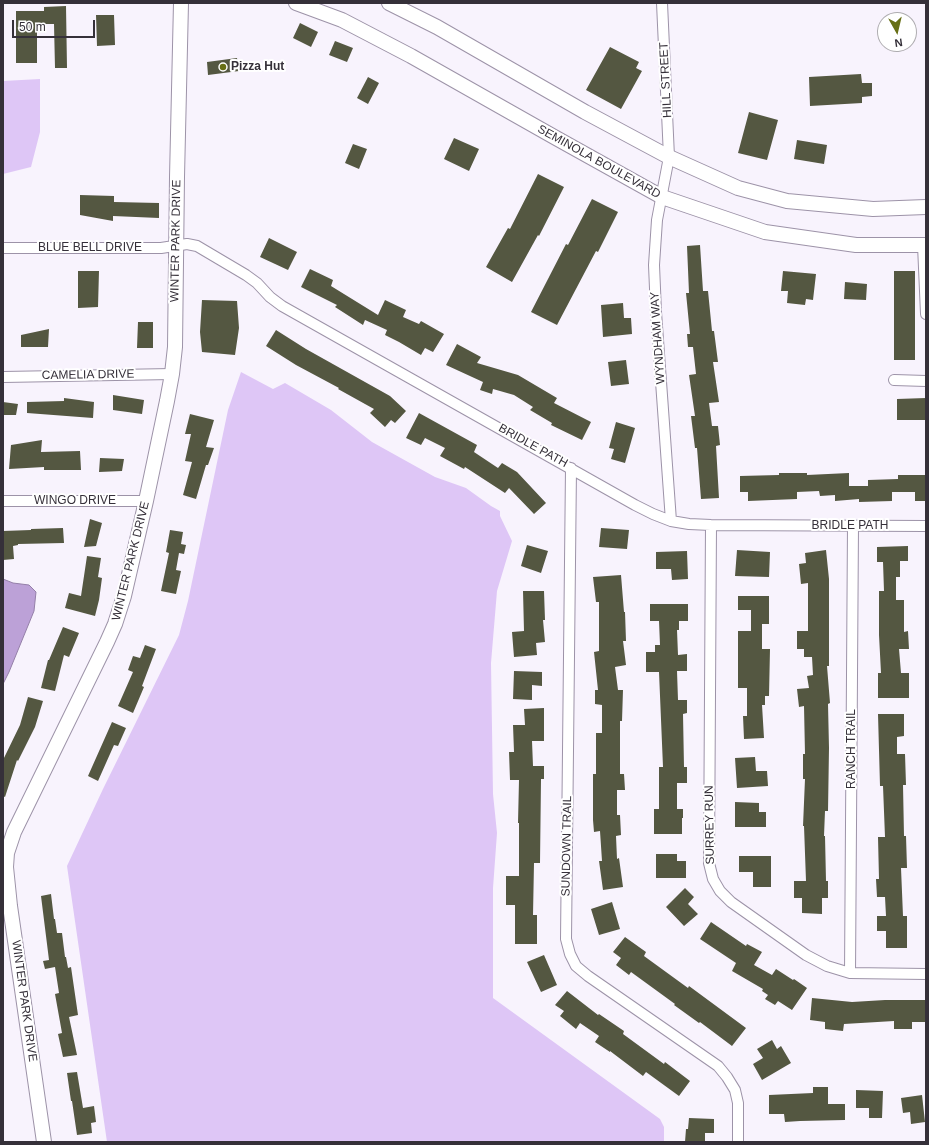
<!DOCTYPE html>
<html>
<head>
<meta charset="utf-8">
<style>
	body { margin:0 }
	#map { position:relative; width:929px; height:1145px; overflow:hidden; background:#f8f3fd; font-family:Helvetica,sans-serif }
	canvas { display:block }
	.frame { position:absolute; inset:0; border:4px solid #353039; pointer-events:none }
	.north { position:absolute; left:877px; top:12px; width:40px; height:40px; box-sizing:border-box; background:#fff; border:1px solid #aeacb0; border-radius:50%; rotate:172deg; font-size:11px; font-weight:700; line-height:16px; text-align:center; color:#353039 }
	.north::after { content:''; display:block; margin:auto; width:14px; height:18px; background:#676f15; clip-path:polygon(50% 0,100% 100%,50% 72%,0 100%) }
	.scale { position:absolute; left:12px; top:20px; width:83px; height:18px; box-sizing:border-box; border:2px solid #353039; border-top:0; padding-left:5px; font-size:12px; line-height:14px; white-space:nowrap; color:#353039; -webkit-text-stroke:3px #fff; paint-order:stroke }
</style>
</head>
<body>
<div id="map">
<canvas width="929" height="1145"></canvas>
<div class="frame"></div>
<div class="north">N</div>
<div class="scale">50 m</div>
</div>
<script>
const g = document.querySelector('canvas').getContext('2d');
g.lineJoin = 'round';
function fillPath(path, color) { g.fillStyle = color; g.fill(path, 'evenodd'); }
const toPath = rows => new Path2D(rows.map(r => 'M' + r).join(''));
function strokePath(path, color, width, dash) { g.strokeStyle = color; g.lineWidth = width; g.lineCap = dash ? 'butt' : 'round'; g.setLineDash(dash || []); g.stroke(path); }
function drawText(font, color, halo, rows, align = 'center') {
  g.font = font + ' Helvetica,sans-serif'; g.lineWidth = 4; g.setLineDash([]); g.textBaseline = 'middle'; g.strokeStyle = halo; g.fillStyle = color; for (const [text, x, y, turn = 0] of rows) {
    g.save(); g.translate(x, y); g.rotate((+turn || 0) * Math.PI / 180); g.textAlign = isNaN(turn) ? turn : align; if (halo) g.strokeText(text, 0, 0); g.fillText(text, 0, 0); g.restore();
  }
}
fillPath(toPath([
	[40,79,40,132,31,167,3,174,3,81],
	[241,372,273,389,285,383,331,410,372,442,435,477,466,488,491,506,500,511,500,516,512,541,497,591,491,663,493,794,497,833,493,888,493,998,660,1119,664,1127,664,1142,107,1142,67,866,103,789,179,635,188,601,228,410]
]), '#dec6f6');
const water = toPath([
	[3,579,13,583,29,585,36,592,34,611,9,672,3,684,3,579]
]);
fillPath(water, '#bca1d7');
strokePath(water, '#947fa8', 1);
fillPath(toPath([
	[66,6,67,68,55,68,54,24,37,24,37,63,16,63,16,11,44,11,44,7],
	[96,15,114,15,115,45,97,46],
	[300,23,318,32,311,47,293,38],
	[335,41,353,48,347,62,329,55],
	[610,47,639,62,636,68,642,71,621,109,586,90],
	[237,58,239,71,208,75,207,62],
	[861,74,862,83,872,83,872,96,862,97,862,103,810,106,809,77],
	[368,77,379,83,368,104,357,98],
	[749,112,778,120,767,160,738,153],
	[454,138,479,149,469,171,444,159],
	[797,140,827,145,824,164,794,159],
	[353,144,367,149,359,169,345,163],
	[538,174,564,187,539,236,538,235,512,282,486,267,508,228,510,229],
	[80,195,114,196,114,202,159,203,159,218,113,216,113,221,80,215],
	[592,199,618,212,598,252,596,251,557,325,531,312,566,244,568,245],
	[269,238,297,252,288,270,260,257],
	[700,245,703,291,708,291,712,331,714,331,718,362,713,362,719,402,709,403,712,426,718,426,720,445,716,446,719,498,701,499,697,448,695,448,691,416,695,416,689,375,696,374,693,347,688,347,687,334,690,334,686,293,689,293,687,246],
	[310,269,333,280,331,286,378,315,385,300,406,310,403,317,419,324,421,321,444,334,433,352,425,348,421,355,399,342,385,335,387,330,365,320,363,325,335,307,337,305,301,287],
	[78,271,99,271,98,307,78,308],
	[783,271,816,274,813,300,806,299,805,305,787,303,788,291,781,291],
	[894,271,915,271,915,360,894,360],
	[845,282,867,284,866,300,844,299],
	[202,300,237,301,239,328,235,355,202,352,200,332],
	[623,303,624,318,631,318,632,334,603,337,601,305],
	[138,322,153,322,153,348,137,348],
	[49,329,48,347,21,347,21,335],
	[276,330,306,349,390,396,406,411,395,423,391,420,385,427,370,413,374,409,338,389,339,388,296,365,266,346],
	[457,344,481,357,477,363,518,375,557,398,554,403,591,422,582,440,551,425,552,423,530,410,533,407,514,395,493,389,492,394,480,390,483,382,446,365],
	[626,360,629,384,611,386,608,362],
	[113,395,144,400,142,414,113,410],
	[64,398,94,402,93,418,27,413,27,402,64,401],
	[926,398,926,420,897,420,897,399],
	[3,402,18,404,16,415,3,415],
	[419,413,477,445,474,452,498,468,502,463,517,472,546,503,534,514,509,488,505,493,465,467,464,469,440,456,445,448,425,438,421,445,406,438],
	[190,414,214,420,206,447,214,448,208,465,206,465,196,499,183,495,192,462,185,461,191,434,185,434],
	[616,422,635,428,625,463,611,459,614,449,609,448],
	[42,440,41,452,80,451,81,470,44,470,44,467,9,469,11,445],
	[100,458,124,459,122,471,99,472],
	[779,473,807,473,807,475,849,473,849,486,868,486,868,480,898,479,898,475,926,475,926,501,915,501,915,492,892,492,892,501,859,502,859,499,835,501,835,495,820,496,819,491,797,492,797,499,748,501,748,492,740,492,740,476,779,475],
	[90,519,102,523,96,546,84,547],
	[63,528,64,543,18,544,18,545,13,546,14,559,3,560,3,531,31,530,31,529],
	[601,528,629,530,627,549,599,547],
	[170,530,183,532,181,544,186,545,184,554,179,553,176,570,181,571,176,594,161,591,169,553,166,552],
	[527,545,548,551,541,573,521,566],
	[908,546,908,561,900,561,900,577,896,577,896,600,904,600,904,632,908,631,909,649,899,649,901,673,909,673,909,698,878,698,878,673,881,673,879,635,879,591,884,591,883,562,877,562,877,547],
	[737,550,770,552,769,577,735,576],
	[826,550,829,579,829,666,827,666,830,703,828,704,829,748,828,811,825,811,824,836,825,836,826,881,828,881,828,898,822,898,822,914,802,913,802,898,794,898,794,881,806,881,804,826,803,826,805,779,803,779,803,754,805,754,804,706,799,707,797,689,809,688,807,676,813,675,812,657,804,657,804,649,797,649,797,631,808,631,808,583,801,584,799,564,806,563,805,553],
	[687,551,688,579,672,580,671,569,656,569,656,552],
	[87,556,101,558,98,577,102,578,99,600,95,616,65,608,69,593,81,596],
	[621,575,624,612,625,612,626,641,623,641,626,665,615,667,618,690,623,690,622,721,620,721,620,774,624,774,625,790,617,790,617,815,620,815,621,835,616,836,617,859,619,858,623,887,603,890,599,861,602,861,600,831,594,832,593,820,593,774,596,774,596,733,602,733,602,705,595,704,595,690,598,690,594,652,599,651,599,602,596,602,593,577],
	[523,591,544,591,545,620,543,620,545,642,536,643,537,655,514,657,512,632,524,631],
	[738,596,769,596,769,624,762,624,762,649,770,649,769,696,765,696,765,705,762,705,764,738,744,739,743,716,747,716,747,688,738,688,738,631,751,631,751,610,738,610],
	[650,604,688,604,688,621,679,621,679,630,677,630,678,655,687,654,687,671,677,671,678,700,687,700,687,713,683,714,684,767,687,767,687,783,677,783,677,809,683,809,683,818,682,818,682,834,654,834,654,809,659,809,659,767,663,767,659,672,646,672,646,652,655,652,655,645,660,645,659,621,650,621],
	[63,627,79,633,69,657,64,655,55,691,41,688,48,660,49,660],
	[145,645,156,649,142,686,144,687,133,713,118,706,133,672,128,670,133,656,140,658],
	[514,671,542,672,542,686,532,685,532,700,513,699],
	[28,697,43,701,35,727,18,761,17,760,5,797,3,796,3,760,20,725],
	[544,708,544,741,532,741,533,766,544,766,544,779,541,779,540,863,534,863,533,915,537,915,537,944,515,944,515,905,506,905,506,876,519,876,519,823,518,823,519,780,510,780,509,752,514,752,513,725,525,725,524,709],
	[878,714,904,714,904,736,897,737,897,754,905,754,906,785,903,785,904,836,906,836,907,868,901,868,903,916,907,916,907,948,886,948,886,931,877,931,877,916,886,916,885,897,877,897,876,879,879,879,878,837,885,837,883,786,880,786],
	[112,722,126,728,118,746,114,745,98,781,88,776],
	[755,757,756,771,767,771,768,786,737,788,735,758],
	[735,802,759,803,759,812,766,812,766,827,735,827],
	[656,854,677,854,677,861,686,861,686,878,656,878],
	[739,856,771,856,771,887,753,887,753,872,739,872],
	[685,888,694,897,688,904,698,914,684,926,666,907],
	[51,894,54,919,55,919,57,933,62,933,65,957,66,957,68,968,71,967,78,1015,69,1017,77,1055,63,1057,58,1034,62,1033,55,994,59,993,55,967,45,969,43,961,49,960,41,896],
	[612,902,620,929,599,935,591,909],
	[711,922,746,946,747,944,762,952,754,965,772,975,776,969,793,980,794,979,807,988,792,1010,778,1001,775,1005,765,999,768,995,762,991,763,989,732,971,736,963,700,939],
	[625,937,646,952,644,956,688,988,689,986,746,1028,732,1046,700,1022,699,1023,674,1005,675,1004,631,972,629,975,616,965,621,958,613,952],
	[544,955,557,985,541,992,527,962],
	[567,991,598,1015,599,1014,624,1031,623,1034,664,1064,665,1062,690,1081,679,1096,646,1072,643,1076,610,1051,610,1052,595,1042,599,1036,580,1023,576,1029,560,1016,564,1011,555,1005],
	[812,998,852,1002,885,1000,925,1000,926,1022,912,1022,912,1029,894,1029,894,1021,844,1024,843,1031,825,1029,825,1022,810,1020],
	[772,1040,777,1049,781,1046,791,1063,762,1080,753,1064,763,1058,757,1049],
	[77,1072,83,1108,94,1106,96,1122,91,1123,92,1133,77,1135,72,1101,71,1101,67,1073],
	[813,1087,828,1087,828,1104,845,1104,845,1120,800,1121,785,1122,784,1114,769,1114,769,1095,813,1093],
	[856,1090,883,1091,882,1118,869,1118,869,1108,856,1108],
	[922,1095,925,1122,911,1124,910,1112,903,1113,901,1098],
	[689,1118,714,1119,714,1133,705,1133,705,1142,685,1142,686,1129,688,1129]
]), '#545741');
const street = toPath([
	[662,3,669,157,657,220,654,265,656,312,671,521],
	[923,245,926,314],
	[3,248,161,248,187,244,197,246,246,275,257,283,270,297,282,306,635,505,653,514,671,521,689,524,711,525,926,526],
	[3,377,172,374],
	[894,380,926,381],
	[571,468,566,939,570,954,576,966,588,976,718,1066,727,1077,735,1090,738,1103,738,1142],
	[3,501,146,501],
	[711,525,709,863,713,879,720,891,731,902,806,955,827,966,850,973,926,974],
	[850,973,853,525]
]);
const secondary = toPath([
	[296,3,342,20,411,56,556,138,662,197,765,232,856,245,926,245],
	[389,3,437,27,585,112,669,157,738,188,787,201,873,209,926,207],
	[44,1142,10,906,6,867,7,853,14,832,107,642,115,624,124,596,146,501,167,401,172,374,175,347,177,177,181,3]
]);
strokePath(street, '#9d93a8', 12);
strokePath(secondary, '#9d93a8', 16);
strokePath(street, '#fff', 10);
strokePath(secondary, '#fff', 14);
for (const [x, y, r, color] of [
	[223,67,4,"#676f15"]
]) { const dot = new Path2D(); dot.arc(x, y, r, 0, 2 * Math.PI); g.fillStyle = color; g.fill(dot); strokePath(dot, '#fff', 1.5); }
drawText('bold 12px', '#353039', '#fff', [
	["Pizza Hut",231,67]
], 'left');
drawText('12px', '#353039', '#fff', [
	["HILL STREET",666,80,-93],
	["SEMINOLA BOULEVARD",599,162,29],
	["WINTER PARK DRIVE",176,241,-89],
	["BLUE BELL DRIVE",90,248],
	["WYNDHAM WAY",658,338,-94],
	["CAMELIA DRIVE",88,375,-1],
	["BRIDLE PATH",533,446,29],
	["WINGO DRIVE",75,501],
	["BRIDLE PATH",850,526],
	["WINTER PARK DRIVE",131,561,-76],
	["RANCH TRAIL",852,749,-90],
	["SURREY RUN",710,825,-91],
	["SUNDOWN TRAIL",567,846,-89],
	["WINTER PARK DRIVE",24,1001,82]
]);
</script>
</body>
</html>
